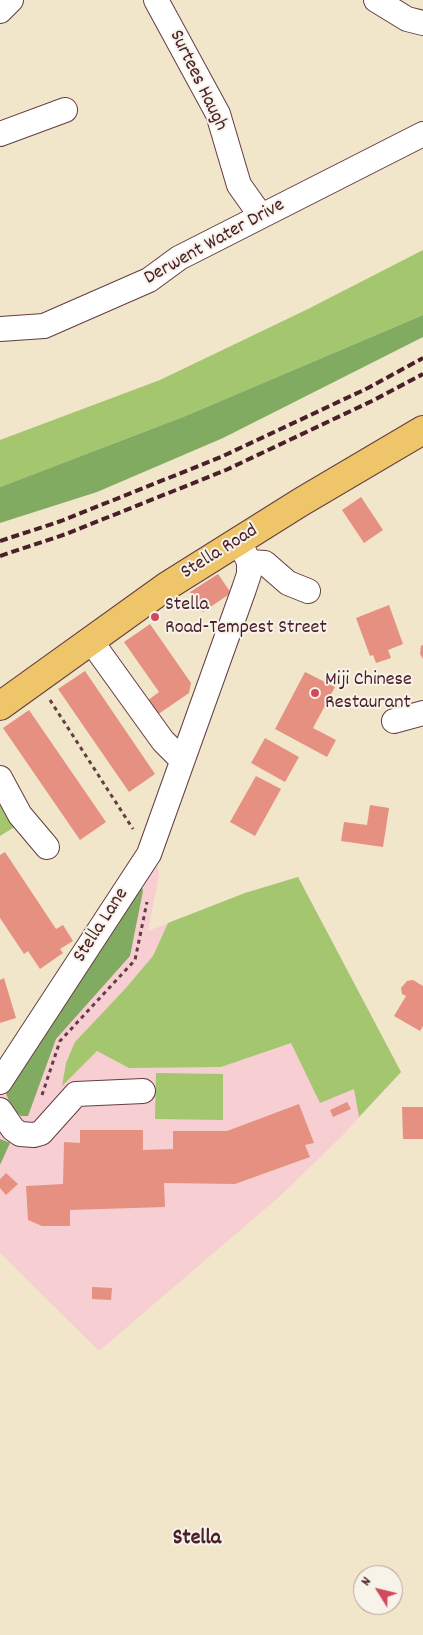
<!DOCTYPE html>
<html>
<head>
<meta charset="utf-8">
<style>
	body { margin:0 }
	#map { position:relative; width:423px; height:1635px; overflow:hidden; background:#f1e5ca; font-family:Dekko,sans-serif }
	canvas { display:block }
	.north { position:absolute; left:353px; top:1565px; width:50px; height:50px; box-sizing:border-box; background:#f7f3e8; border:1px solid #b29e9c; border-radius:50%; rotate:306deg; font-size:14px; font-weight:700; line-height:20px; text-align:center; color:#4a1f2b }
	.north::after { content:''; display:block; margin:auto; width:18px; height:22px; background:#d1495b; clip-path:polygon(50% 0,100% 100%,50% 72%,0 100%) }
</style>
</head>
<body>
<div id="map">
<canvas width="423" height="1635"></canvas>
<div class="north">N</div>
</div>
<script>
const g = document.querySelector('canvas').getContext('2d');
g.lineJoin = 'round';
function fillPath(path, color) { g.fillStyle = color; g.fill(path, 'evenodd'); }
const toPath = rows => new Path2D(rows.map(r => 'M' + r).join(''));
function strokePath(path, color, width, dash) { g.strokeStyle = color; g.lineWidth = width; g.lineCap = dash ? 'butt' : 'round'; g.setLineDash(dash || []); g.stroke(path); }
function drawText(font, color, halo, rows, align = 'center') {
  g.font = font + ' Dekko,sans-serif'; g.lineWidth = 4; g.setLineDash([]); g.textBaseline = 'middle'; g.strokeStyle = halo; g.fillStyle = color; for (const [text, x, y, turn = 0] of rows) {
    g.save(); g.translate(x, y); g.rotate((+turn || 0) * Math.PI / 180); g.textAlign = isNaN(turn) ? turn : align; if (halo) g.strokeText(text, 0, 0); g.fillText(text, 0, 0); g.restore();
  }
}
fillPath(toPath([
	[156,855,159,876,148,931,245,893,298,877,401,1072,341,1137,278,1198,99,1351,0,1253,0,1095]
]), '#f7cfd3');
fillPath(toPath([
	[423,250,423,315,183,417,0,487,0,440,160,380,308,309],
	[0,797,16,826,0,836],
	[298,877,401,1072,359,1117,354,1089,320,1103,291,1043,221,1067,129,1068,97,1051,62,1086,66,1063,75,1042,125,989,153,956,168,923,245,893],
	[156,1073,223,1074,223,1120,155,1119]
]), '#a3c66f');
fillPath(toPath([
	[423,315,423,337,223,438,97,492,0,523,0,487,183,417],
	[140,879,143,891,130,956,56,1039,28,1116,21,1116,12,1109,4,1088],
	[0,1139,10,1143,0,1165]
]), '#82ab62');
fillPath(toPath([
	[361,497,383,530,364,543,342,510],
	[218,574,231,593,203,612,190,592],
	[389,605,403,644,388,650,391,658,376,663,373,655,370,656,356,618],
	[150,624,191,683,189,693,157,715,147,701,159,692,124,642],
	[423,645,423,659,420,654,421,646],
	[85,671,155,774,129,792,58,689],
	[305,672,335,687,313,728,336,740,327,757,275,729],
	[29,710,106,822,80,840,3,728],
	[265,738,299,757,285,782,251,763],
	[256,776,281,789,255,836,230,822],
	[370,805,389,808,383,847,341,841,344,822,367,825],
	[5,852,56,929,63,925,73,941,60,949,63,953,40,969,28,951,24,954,0,918,0,855],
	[4,978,16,1018,0,1023,0,980],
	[413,980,423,986,423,1026,420,1031,394,1016,406,996,402,994,401,988,407,981],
	[347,1102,351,1109,333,1117,330,1110],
	[299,1104,314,1143,305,1145,310,1157,235,1184,164,1183,165,1207,70,1210,70,1226,42,1226,28,1220,26,1186,63,1184,64,1142,80,1143,80,1130,143,1130,143,1150,173,1149,173,1131,227,1131],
	[402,1107,423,1107,423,1139,403,1139],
	[6,1173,18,1184,6,1195,0,1188,0,1179],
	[92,1287,112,1288,111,1300,92,1299]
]), '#e69082');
const minor = toPath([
	[156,0,218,114,239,185,261,216],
	[376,0,407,19,423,23],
	[0,11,11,0],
	[0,134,65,110],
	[0,329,44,326,149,280,179,258,423,134],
	[249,562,265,563,288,583,308,591],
	[91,641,163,741,182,760],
	[394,721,423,713],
	[0,778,20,815,47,847],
	[0,1082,149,854,244,589,249,574,249,562,239,541],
	[0,1110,13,1129,20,1134,34,1135,41,1133,76,1094,143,1091]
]);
const major = toPath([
	[0,706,167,586,301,502,423,430]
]);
strokePath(minor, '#633d43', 26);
strokePath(major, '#633d43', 30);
strokePath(toPath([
	[50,700,133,829],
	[42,1095,60,1041,135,960,147,902]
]), '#633d43', 3, [4, 4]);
strokePath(minor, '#fff', 24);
strokePath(major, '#eec569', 28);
strokePath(toPath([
	[0,541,61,521,221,457,368,388,423,358],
	[0,556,66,534,226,470,374,400,423,374]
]), '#4a1f2b', 4, [8, 4]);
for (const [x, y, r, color] of [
	[155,617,5,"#d1495b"],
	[315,693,5,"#d1495b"]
]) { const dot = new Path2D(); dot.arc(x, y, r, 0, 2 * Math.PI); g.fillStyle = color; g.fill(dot); strokePath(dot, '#f7f3e8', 2); }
drawText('20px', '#4a1f2b', '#f7f3e8', [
	["Surtees Haugh",197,81,64],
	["Derwent Water Drive",215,243,-29],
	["Stella Road",220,553,-32],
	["Stella Lane",102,926,-57]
]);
drawText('20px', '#4a1f2b', '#f7f3e8', [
	["Stella",165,606],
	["Road-Tempest Street",165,629],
	["Miji Chinese",325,681],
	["Restaurant",325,704]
], 'left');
drawText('bold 22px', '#4a1f2b', '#f7f3e8', [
	["Stella",197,1540]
]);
</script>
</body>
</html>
